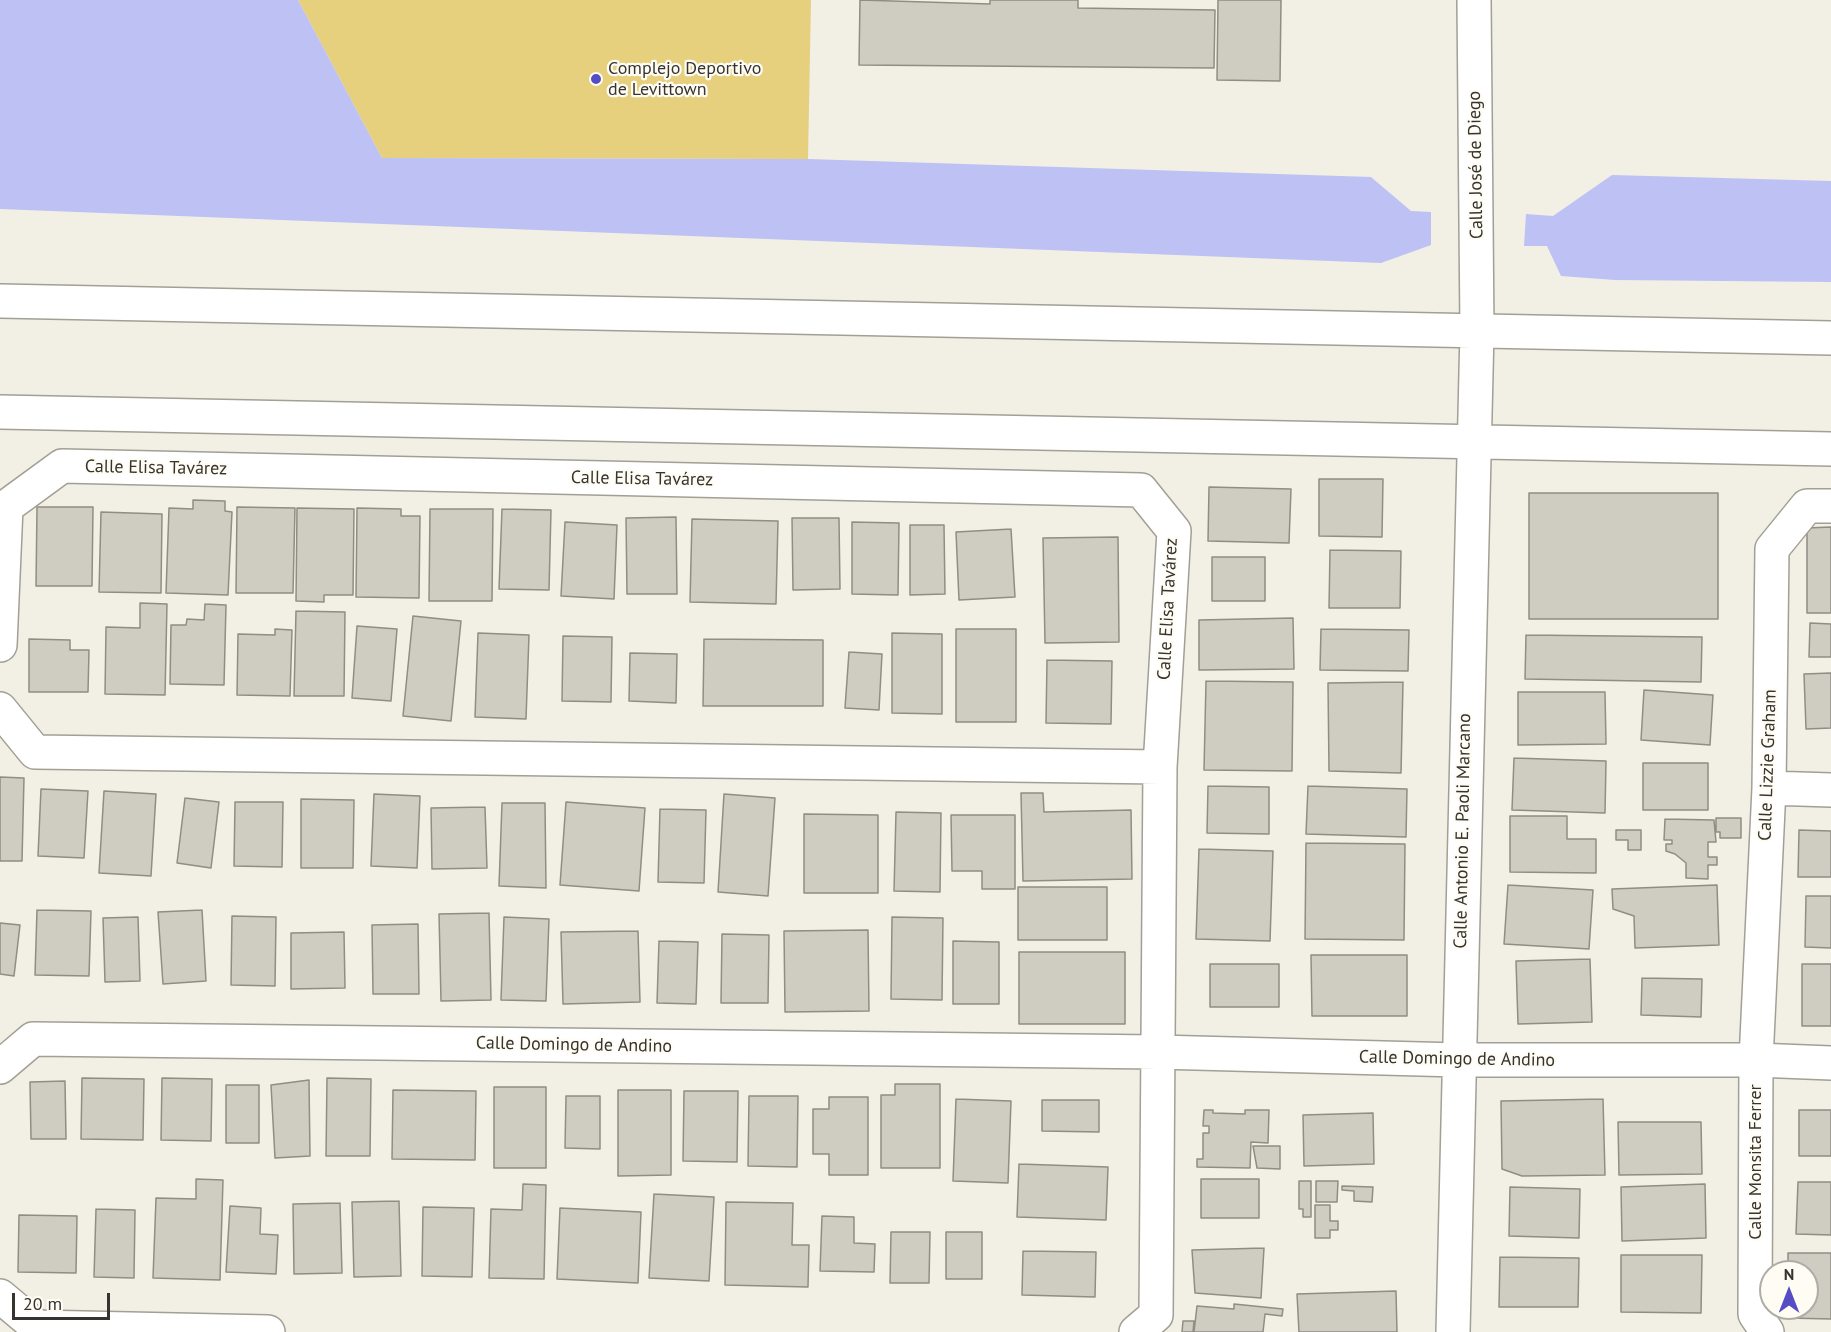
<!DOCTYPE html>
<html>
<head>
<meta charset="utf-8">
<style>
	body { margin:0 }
	#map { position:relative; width:1831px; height:1332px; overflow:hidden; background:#f2efe4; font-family:"PT Sans",sans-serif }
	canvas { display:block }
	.north { position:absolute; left:1759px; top:1260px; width:60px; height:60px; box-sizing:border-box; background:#fffcf4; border:2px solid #aeaca6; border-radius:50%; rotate:0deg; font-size:16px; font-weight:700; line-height:24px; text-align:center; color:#353430 }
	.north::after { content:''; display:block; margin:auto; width:21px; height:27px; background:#564dc4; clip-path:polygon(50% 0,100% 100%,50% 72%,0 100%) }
	.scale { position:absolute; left:12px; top:1293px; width:98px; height:27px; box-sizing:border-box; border:3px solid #353430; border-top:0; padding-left:8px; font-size:18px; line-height:21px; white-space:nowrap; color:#353430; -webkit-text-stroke:4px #fffcf4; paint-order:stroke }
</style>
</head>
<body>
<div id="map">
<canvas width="1831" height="1332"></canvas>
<div class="north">N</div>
<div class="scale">20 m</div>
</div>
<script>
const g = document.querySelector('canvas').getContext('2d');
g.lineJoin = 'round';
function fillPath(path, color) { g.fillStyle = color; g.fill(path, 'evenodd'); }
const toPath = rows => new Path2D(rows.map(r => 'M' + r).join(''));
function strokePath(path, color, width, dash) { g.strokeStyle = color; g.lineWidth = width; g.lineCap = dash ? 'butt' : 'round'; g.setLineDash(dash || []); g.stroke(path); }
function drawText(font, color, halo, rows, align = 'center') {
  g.font = font + ' "PT Sans",sans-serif'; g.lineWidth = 4.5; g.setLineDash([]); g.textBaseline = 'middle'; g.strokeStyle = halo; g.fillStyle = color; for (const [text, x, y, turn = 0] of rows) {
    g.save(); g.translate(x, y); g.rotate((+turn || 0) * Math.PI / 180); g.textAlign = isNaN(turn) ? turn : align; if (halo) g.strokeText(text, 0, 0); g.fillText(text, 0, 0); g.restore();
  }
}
fillPath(toPath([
	[298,0,811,0,808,159,382,158]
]), '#e6d07e');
fillPath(toPath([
	[0,0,298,0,382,158,808,159,1371,177,1411,211,1431,212,1431,245,1381,263,0,209],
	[1612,175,1831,181,1831,282,1615,280,1561,276,1547,246,1524,246,1526,214,1553,216]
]), '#bdc1f4');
const building = toPath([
	[860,0,990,4,990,0,1078,0,1078,8,1215,10,1214,68,859,65,860,0],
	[1218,0,1281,0,1280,81,1217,80,1218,0],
	[1319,479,1383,479,1382,537,1319,536,1319,479],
	[1209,487,1291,489,1289,543,1208,541,1209,487],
	[1529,493,1718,493,1718,619,1529,619,1529,493],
	[193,500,225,501,225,511,232,512,228,595,166,593,169,508,193,509,193,500],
	[37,507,93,507,92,586,36,586,37,507],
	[237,507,295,508,293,593,236,593,237,507],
	[297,508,354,509,353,595,324,595,324,602,296,601,297,508],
	[357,508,401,509,401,516,420,516,419,598,356,597,357,508],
	[430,509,493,509,492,601,429,601,430,509],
	[502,509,551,510,549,590,499,589,502,509],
	[101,512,162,514,161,593,99,592,101,512],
	[676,517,677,594,627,594,626,518,676,517],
	[792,518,839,518,840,589,793,590,792,518],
	[692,519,778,521,776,604,690,602,692,519],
	[565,522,617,525,614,599,561,596,565,522],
	[852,522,899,523,898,595,852,594,852,522],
	[910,525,944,525,945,594,910,595,910,525],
	[1831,527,1831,613,1807,613,1807,528,1831,527],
	[1011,529,1015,597,959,600,956,532,1011,529],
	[1118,537,1119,642,1045,643,1043,538,1118,537],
	[1330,550,1401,551,1400,608,1329,608,1330,550],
	[1212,557,1265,557,1265,601,1212,601,1212,557],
	[140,603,167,604,165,695,105,694,106,627,140,628,140,603],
	[205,604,226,605,224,685,170,684,171,625,186,625,187,619,204,620,205,604],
	[296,611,345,612,344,696,294,696,296,611],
	[413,616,461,621,451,721,403,716,413,616],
	[1293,618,1294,669,1199,670,1199,620,1293,618],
	[1810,623,1831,624,1831,657,1809,657,1810,623],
	[357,626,397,629,391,701,352,698,357,626],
	[275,629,292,630,290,696,237,695,238,634,275,635,275,629],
	[956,629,1016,629,1016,722,956,722,956,629],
	[1321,629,1409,630,1408,671,1320,670,1321,629],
	[478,633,529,635,526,719,475,717,478,633],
	[892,633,942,634,942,714,892,713,892,633],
	[1526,635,1702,637,1701,682,1525,679,1526,635],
	[563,636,612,637,611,702,562,701,563,636],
	[29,639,70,640,70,650,89,650,88,692,29,692,29,639],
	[704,639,823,640,823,706,703,706,704,639],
	[849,652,882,654,879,710,845,708,849,652],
	[630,653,677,654,676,703,629,701,630,653],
	[1047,660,1112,661,1111,724,1046,723,1047,660],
	[1831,673,1831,728,1806,729,1804,674,1831,673],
	[1206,681,1293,682,1292,771,1204,770,1206,681],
	[1403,682,1401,773,1329,771,1328,683,1403,682],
	[1644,690,1713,695,1710,745,1641,740,1644,690],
	[1518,692,1605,692,1606,744,1518,745,1518,692],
	[1514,758,1606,761,1605,813,1512,810,1514,758],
	[1643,763,1708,763,1708,810,1643,810,1643,763],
	[0,777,24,778,22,861,0,861,0,777],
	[1208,786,1269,787,1269,834,1207,833,1208,786],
	[1308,786,1407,789,1406,837,1306,834,1308,786],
	[41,789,88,791,84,858,38,856,41,789],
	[104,791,156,794,151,876,99,873,104,791],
	[1021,793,1043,793,1044,812,1131,810,1132,879,1023,881,1021,793],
	[374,794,420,796,417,868,371,866,374,794],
	[724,794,775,798,768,896,718,892,724,794],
	[185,798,219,802,211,868,177,863,185,798],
	[301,799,354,800,353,868,301,868,301,799],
	[235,802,283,802,282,867,234,866,235,802],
	[566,802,645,808,639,891,560,885,566,802],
	[502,803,545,803,546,888,499,886,502,803],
	[485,807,487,868,432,869,431,808,485,807],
	[660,809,706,810,704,883,658,882,660,809],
	[896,812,941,813,940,892,894,891,896,812],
	[804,814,878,815,878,893,804,893,804,814],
	[951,815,1015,815,1015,889,982,889,982,871,952,871,951,815],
	[1510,816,1567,816,1567,839,1596,839,1596,873,1510,872,1510,816],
	[1716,818,1741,818,1741,838,1720,838,1720,832,1716,832,1716,818],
	[1665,819,1714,820,1716,842,1708,842,1708,857,1717,857,1717,865,1708,865,1708,879,1686,878,1686,863,1675,854,1666,851,1666,844,1672,844,1672,840,1664,840,1665,819],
	[1616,830,1641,830,1641,850,1628,850,1628,840,1616,840,1616,830],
	[1799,830,1831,831,1831,877,1798,877,1799,830],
	[1306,843,1405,844,1404,940,1305,939,1306,843],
	[1199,849,1273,851,1270,941,1196,939,1199,849],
	[1508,885,1593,890,1589,949,1504,944,1508,885],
	[1717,885,1719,945,1635,948,1634,916,1613,909,1612,889,1717,885],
	[1018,887,1107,887,1107,940,1018,940,1018,887],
	[1806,896,1831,896,1831,948,1805,947,1806,896],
	[37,910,91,911,89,976,35,975,37,910],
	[202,910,206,981,163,984,158,912,202,910],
	[489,913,491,1000,441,1001,439,914,489,913],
	[232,916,276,917,275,986,231,985,232,916],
	[138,917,140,981,105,982,103,918,138,917],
	[504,917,549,919,546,1001,501,1000,504,917],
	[892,917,943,918,942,1000,891,999,892,917],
	[0,923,20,925,14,976,0,974,0,923],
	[418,924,419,994,373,994,372,925,418,924],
	[868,930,869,1011,785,1012,784,931,868,930],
	[638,931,640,1002,563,1004,561,932,638,931],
	[344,932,345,988,291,989,291,933,344,932],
	[722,934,769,935,768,1003,721,1003,722,934],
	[659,941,698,942,696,1004,657,1003,659,941],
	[953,941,999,942,999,1004,953,1004,953,941],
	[1019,952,1125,952,1125,1024,1019,1024,1019,952],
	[1311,955,1407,955,1407,1016,1312,1016,1311,955],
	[1590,959,1592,1022,1518,1024,1516,961,1590,959],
	[1210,964,1279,964,1279,1007,1210,1007,1210,964],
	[1802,964,1831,964,1831,1026,1802,1026,1802,964],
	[1642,978,1702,979,1701,1017,1641,1015,1642,978],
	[82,1078,144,1079,143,1140,81,1139,82,1078],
	[162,1078,212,1079,211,1141,161,1140,162,1078],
	[327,1078,371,1079,370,1156,326,1156,327,1078],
	[309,1080,310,1156,275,1158,271,1085,309,1080],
	[65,1081,66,1139,31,1139,30,1082,65,1081],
	[895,1084,940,1084,940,1168,881,1168,881,1095,895,1095,895,1084],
	[226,1085,259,1085,259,1143,226,1143,226,1085],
	[494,1087,546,1087,546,1168,494,1168,494,1087],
	[393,1090,476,1091,475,1160,392,1159,393,1090],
	[618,1090,671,1090,671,1175,618,1176,618,1090],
	[684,1091,738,1091,737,1162,683,1161,684,1091],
	[566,1096,600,1096,600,1149,565,1148,566,1096],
	[749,1096,798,1096,797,1167,748,1166,749,1096],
	[829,1097,868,1097,868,1175,829,1175,829,1154,813,1154,813,1109,829,1109,829,1097],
	[956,1099,1011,1101,1008,1183,953,1181,956,1099],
	[1603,1099,1605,1175,1522,1176,1502,1169,1501,1101,1603,1099],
	[1042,1100,1099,1100,1099,1132,1042,1131,1042,1100],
	[1204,1110,1213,1110,1213,1113,1245,1114,1245,1110,1269,1110,1268,1143,1251,1142,1250,1168,1197,1167,1197,1159,1203,1159,1203,1133,1209,1133,1209,1126,1203,1126,1204,1110],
	[1799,1110,1831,1110,1831,1156,1799,1156,1799,1110],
	[1373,1113,1374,1164,1304,1166,1303,1115,1373,1113],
	[1618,1122,1701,1122,1702,1174,1619,1175,1618,1122],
	[1253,1146,1280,1146,1280,1169,1257,1168,1253,1146],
	[1019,1164,1108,1167,1106,1220,1017,1217,1019,1164],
	[196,1179,223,1180,220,1280,153,1278,156,1198,196,1199,196,1179],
	[1201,1179,1259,1179,1259,1218,1201,1218,1201,1179],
	[1299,1181,1311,1181,1311,1217,1303,1217,1303,1209,1299,1209,1299,1181],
	[1316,1181,1338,1181,1337,1202,1316,1202,1316,1181],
	[1798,1182,1831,1182,1831,1235,1796,1234,1798,1182],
	[523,1184,546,1185,544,1279,489,1278,491,1209,522,1210,523,1184],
	[1705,1184,1706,1238,1622,1241,1621,1187,1705,1184],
	[1342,1186,1373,1187,1372,1202,1354,1201,1354,1191,1342,1190,1342,1186],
	[1510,1187,1580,1189,1579,1238,1509,1236,1510,1187],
	[654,1194,714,1197,709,1281,649,1278,654,1194],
	[399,1201,401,1276,354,1277,352,1202,399,1201],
	[726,1202,793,1203,792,1245,809,1245,808,1287,725,1285,726,1202],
	[340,1203,342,1273,294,1274,293,1204,340,1203],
	[1315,1205,1330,1205,1330,1221,1338,1221,1338,1230,1330,1230,1330,1238,1315,1238,1315,1205],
	[230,1206,261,1208,260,1234,278,1235,276,1274,226,1272,230,1206],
	[423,1207,474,1208,472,1277,422,1276,423,1207],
	[560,1208,641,1212,638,1283,557,1279,560,1208],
	[96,1209,135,1210,134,1278,94,1277,96,1209],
	[19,1215,77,1216,76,1273,18,1272,19,1215],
	[822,1216,854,1217,854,1243,875,1244,874,1272,820,1271,822,1216],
	[891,1232,930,1232,929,1283,890,1283,891,1232],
	[946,1232,982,1232,982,1279,946,1279,946,1232],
	[1264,1248,1261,1298,1195,1293,1192,1250,1264,1248],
	[1023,1251,1096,1252,1095,1297,1022,1295,1023,1251],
	[1788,1253,1831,1253,1831,1319,1787,1318,1788,1308,1807,1308,1807,1272,1788,1272,1788,1253],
	[1621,1255,1702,1255,1701,1313,1621,1312,1621,1255],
	[1500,1257,1579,1258,1578,1307,1499,1307,1500,1257],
	[1396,1291,1397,1332,1299,1332,1297,1294,1396,1291],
	[1234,1304,1283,1309,1282,1316,1265,1314,1263,1332,1194,1332,1197,1306,1234,1309,1234,1304],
	[1183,1321,1194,1321,1193,1332,1182,1332,1183,1321]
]);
fillPath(building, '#cfccc2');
strokePath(building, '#908d84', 1.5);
const minor = toPath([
	[0,301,1831,338],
	[0,412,1831,449],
	[0,645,6,507,62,466,1141,490,1174,531,1160,767,1156,1315,1136,1332],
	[0,709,35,752,1160,767],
	[1769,788,1831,790],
	[0,1067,33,1039,1158,1052,1458,1060,1756,1060,1831,1063],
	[0,1296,37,1327,268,1332],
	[1453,1332,1477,331,1474,0],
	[1767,1332,1755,1314,1756,1060,1769,788,1772,549,1807,506,1831,506]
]);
strokePath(minor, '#a29f95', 36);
strokePath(minor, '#fff', 33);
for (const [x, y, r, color] of [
	[596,79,6,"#564dc4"]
]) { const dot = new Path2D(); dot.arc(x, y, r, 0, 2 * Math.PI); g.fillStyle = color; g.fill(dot); strokePath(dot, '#fffcf4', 2); }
drawText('18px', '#353430', '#fffcf4', [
	["Complejo Deportivo",608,69],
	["de Levittown",608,90]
], 'left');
drawText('18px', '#353430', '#fffcf4', [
	["Calle José de Diego",1476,165,-91],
	["Calle Elisa Tavárez",156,468,1],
	["Calle Elisa Tavárez",642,479,1],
	["Calle Elisa Tavárez",1168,609,-87],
	["Calle Lizzie Graham",1768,765,-88],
	["Calle Antonio E. Paoli Marcano",1463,831,-89],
	["Calle Domingo de Andino",574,1045,1],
	["Calle Domingo de Andino",1457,1059,1],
	["Calle Monsita Ferrer",1756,1162,-90]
]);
</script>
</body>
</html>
